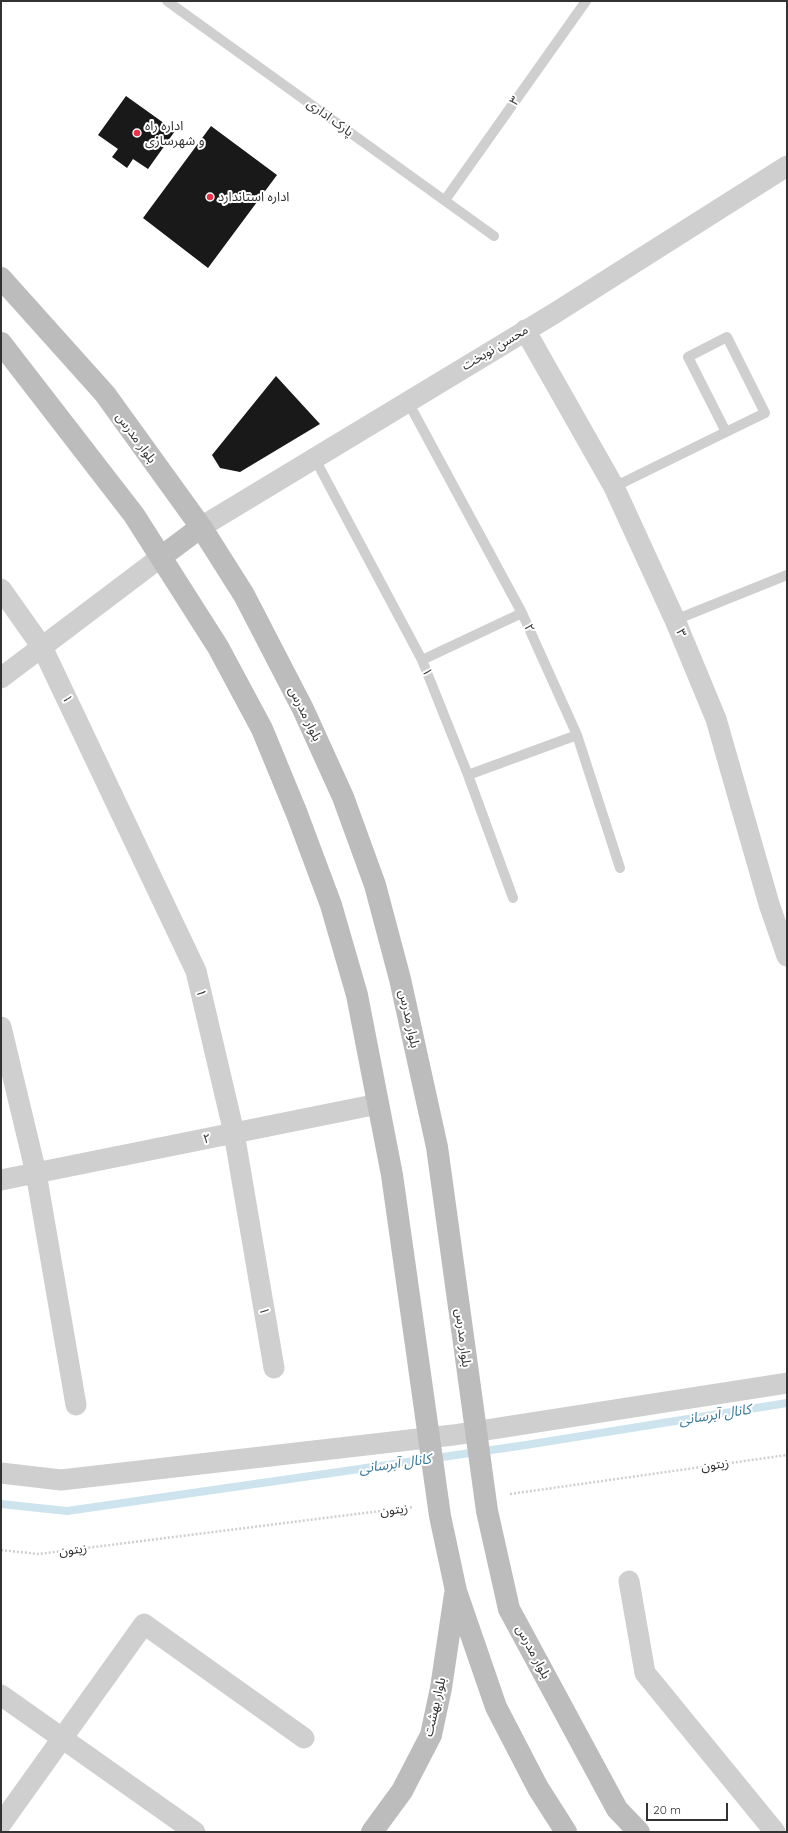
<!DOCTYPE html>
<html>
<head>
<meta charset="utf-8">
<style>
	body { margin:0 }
	#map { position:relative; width:788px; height:1833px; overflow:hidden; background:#fff; font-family:Quicksand,sans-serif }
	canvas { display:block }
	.frame { position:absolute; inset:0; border:2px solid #323232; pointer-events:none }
	.scale { position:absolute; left:646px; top:1803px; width:82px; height:18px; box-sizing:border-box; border:2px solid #323232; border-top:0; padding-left:5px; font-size:12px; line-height:14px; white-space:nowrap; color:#323232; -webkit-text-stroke:3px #fff; paint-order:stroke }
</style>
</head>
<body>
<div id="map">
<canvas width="788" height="1833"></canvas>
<div class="frame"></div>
<div class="scale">20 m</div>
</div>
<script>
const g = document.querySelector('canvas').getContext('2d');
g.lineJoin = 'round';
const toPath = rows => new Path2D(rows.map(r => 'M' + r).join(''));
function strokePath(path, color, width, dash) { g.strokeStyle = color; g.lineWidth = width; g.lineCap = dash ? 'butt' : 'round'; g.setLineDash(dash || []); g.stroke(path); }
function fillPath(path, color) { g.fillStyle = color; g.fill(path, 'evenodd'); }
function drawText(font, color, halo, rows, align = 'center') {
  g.font = font + ' Quicksand,"Noto Sans Arabic",sans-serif'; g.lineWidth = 4; g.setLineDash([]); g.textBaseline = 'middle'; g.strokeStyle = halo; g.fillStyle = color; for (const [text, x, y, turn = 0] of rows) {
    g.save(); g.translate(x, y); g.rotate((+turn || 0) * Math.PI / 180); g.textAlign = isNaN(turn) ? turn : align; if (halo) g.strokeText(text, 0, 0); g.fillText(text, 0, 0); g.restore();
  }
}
strokePath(toPath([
	[1,1504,67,1511,526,1445,787,1403]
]), '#cde4ef', 8);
fillPath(toPath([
	[126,96,175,131,148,169,133,159,127,168,112,157,118,149,98,135],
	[211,126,277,175,208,268,143,218],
	[276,376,320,424,240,472,220,468,212,455]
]), '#191919');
strokePath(toPath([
	[510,1494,787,1455],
	[1,1550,38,1554,413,1507]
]), '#cfcfcf', 2.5, [2, 2]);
strokePath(toPath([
	[167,1,494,236],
	[445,200,586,1],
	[408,402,522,613,577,735,620,868],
	[315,459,422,660,468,775,513,898],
	[614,487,726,432,688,357,727,337,765,413,726,432],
	[675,620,787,575],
	[422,660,522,613],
	[468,775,577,735]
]), '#cfcfcf', 10);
strokePath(toPath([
	[525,330,614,487,675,620,716,719,769,904,787,956],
	[201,527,555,313,787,166],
	[1,589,42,647,196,971,234,1133,274,1368],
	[1,678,161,557],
	[1,1027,36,1173,76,1405],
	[1,1180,378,1104],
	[1,1473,61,1480,453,1435,787,1383],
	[629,1581,645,1673,775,1832],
	[1,1695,195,1832],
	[1,1824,144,1624,304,1738]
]), '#cfcfcf', 21);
strokePath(toPath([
	[1,278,105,394,201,527,244,595,303,709,343,797,375,885,400,979,437,1147,487,1511,509,1609,617,1809,639,1832],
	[1,343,134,515,218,647,262,729,297,814,331,905,357,995,392,1175,440,1516,456,1591,496,1707,538,1788,566,1832],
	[161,557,201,527],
	[372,1832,402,1791,431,1735,441,1688,455,1594]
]), '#bcbcbc', 22);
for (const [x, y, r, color] of [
	[137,133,4,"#ed3149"],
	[210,197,4,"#ed3149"]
]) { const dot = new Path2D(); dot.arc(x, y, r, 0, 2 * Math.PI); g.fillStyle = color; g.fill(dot); strokePath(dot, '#fff', 1.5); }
drawText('13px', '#323232', '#fff', [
	["۳",515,101,-55],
	["پارک اداری",330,118,36],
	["محسن نوبخت",495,348,-31],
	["بلوار مدرس",136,438,54],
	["۲",529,628,66],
	["۳",681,633,68],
	["۱",427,672,68],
	["۱",67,699,65],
	["بلوار مدرس",305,714,64],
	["۱",201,993,77],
	["بلوار مدرس",409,1019,78],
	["۲",207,1139,-11],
	["۱",264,1311,80],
	["بلوار مدرس",463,1338,83],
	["زیتون",715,1465,-8],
	["زیتون",394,1510,-7],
	["زیتون",73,1550,-7],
	["بلوار مدرس",533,1652,62],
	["بلوار بهشت",435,1707,-77]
]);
drawText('13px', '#323232', '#fff', [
	["اداره راه",145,126],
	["و شهرسازی",145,141],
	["اداره استاندارد",218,197]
], 'left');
drawText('italic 14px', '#3b7a9a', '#fff', [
	["کانال آبرسانی",715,1415,-9],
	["کانال آبرسانی",395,1464,-8]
]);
</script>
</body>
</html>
